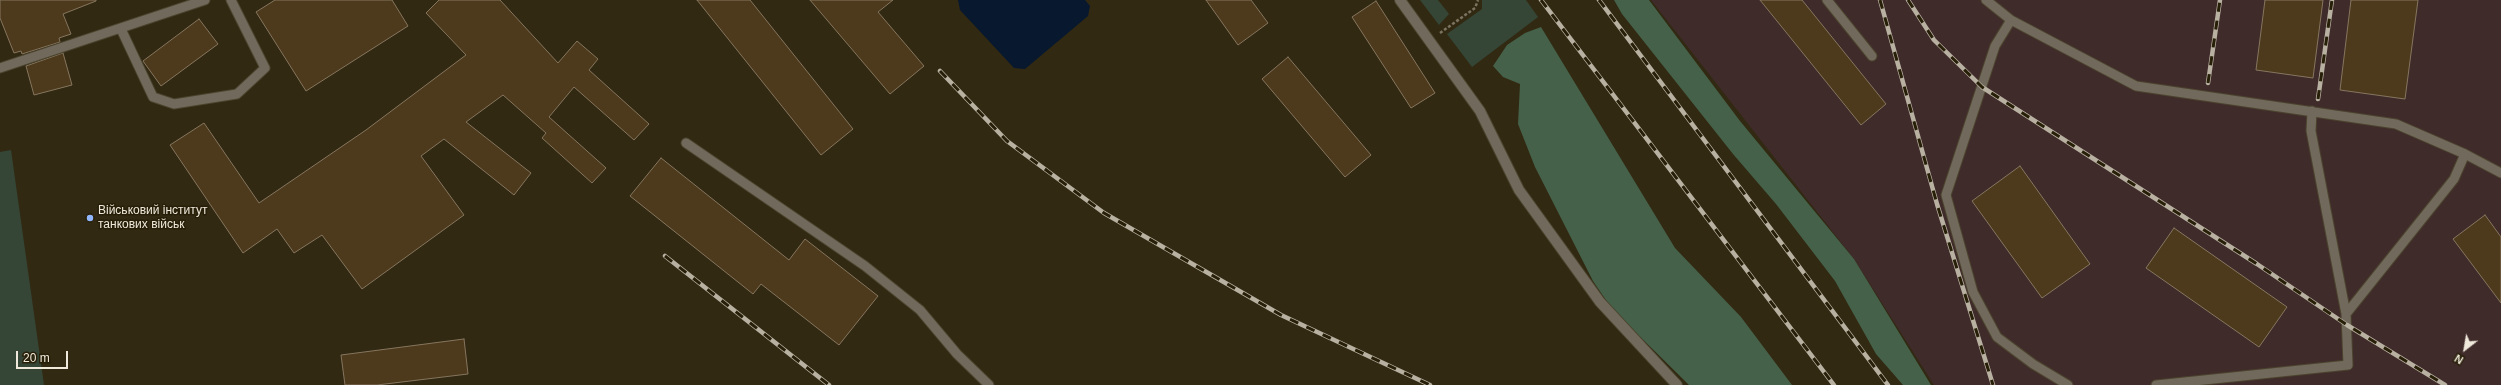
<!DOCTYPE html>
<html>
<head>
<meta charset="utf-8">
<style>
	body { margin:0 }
	#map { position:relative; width:2501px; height:385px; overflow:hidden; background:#322912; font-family:Arial,sans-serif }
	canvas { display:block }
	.north { position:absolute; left:2445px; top:329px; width:40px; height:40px; -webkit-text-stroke:3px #281f08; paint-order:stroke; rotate:211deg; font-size:11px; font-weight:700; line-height:16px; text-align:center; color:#efe9db }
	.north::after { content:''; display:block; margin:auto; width:14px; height:18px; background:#efe9db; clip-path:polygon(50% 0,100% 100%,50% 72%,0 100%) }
	.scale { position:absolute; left:16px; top:351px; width:52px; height:18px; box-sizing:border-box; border:2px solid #efe9db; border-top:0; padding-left:5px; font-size:12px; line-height:14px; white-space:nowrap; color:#efe9db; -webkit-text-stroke:3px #281f08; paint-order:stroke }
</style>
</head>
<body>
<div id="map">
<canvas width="2501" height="385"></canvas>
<div class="north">N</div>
<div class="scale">20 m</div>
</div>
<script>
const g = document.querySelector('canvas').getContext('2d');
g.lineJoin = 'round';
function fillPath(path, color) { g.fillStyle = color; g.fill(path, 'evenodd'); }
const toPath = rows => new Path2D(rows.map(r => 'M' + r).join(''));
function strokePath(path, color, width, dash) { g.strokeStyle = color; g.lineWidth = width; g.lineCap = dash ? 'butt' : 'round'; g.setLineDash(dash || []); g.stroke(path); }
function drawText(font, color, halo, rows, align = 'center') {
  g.font = font + ' Arial,sans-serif'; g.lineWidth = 3; g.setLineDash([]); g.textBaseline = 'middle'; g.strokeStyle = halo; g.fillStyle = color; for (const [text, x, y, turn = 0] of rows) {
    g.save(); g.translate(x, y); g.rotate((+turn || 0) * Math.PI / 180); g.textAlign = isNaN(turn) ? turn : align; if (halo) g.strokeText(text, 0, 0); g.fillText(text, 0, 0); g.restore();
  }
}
fillPath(toPath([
	[1651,0,2501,0,2501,385,1934,385,1854,259]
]), '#402b2b');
fillPath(toPath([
	[1420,0,1438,0,1449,14,1439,25],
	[1482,0,1526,0,1538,17,1472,67,1447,34,1482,9],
	[11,150,44,385,0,385,0,152]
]), '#354637');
fillPath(toPath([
	[1614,0,1649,0,1740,121,1854,259,1931,385,1903,385,1876,354,1835,281,1776,204,1733,154,1622,14],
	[1541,27,1675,248,1741,317,1792,385,1689,385,1612,309,1593,281,1535,167,1518,124,1520,84,1503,77,1493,66,1507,45,1525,33]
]), '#456149');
fillPath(toPath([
	[958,0,1085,0,1090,6,1088,16,1025,69,1014,68,960,10]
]), '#07182f');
const building = toPath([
	[0,0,96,0,96,1,63,14,71,34,59,38,60,42,22,54,21,51,14,53,0,18,0,0],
	[275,0,392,0,408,26,306,91,256,12,275,0],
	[439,0,500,0,558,63,577,41,598,59,589,70,649,124,634,140,574,87,549,117,606,168,592,183,542,138,546,133,503,95,466,122,531,173,514,195,444,139,421,156,464,215,362,289,322,235,294,253,277,229,243,253,170,145,204,123,259,203,366,130,466,55,426,13,439,0],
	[697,0,750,0,853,129,821,155,697,0],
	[810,0,893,0,878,12,924,66,890,94,810,0],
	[1206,0,1251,0,1268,23,1238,45,1206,0],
	[1760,0,1802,0,1886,104,1861,125,1760,0],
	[2265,0,2323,0,2313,78,2256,70,2265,0],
	[2351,0,2418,0,2405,99,2340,90,2351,0],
	[1376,1,1435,93,1411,108,1352,17,1376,1],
	[199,19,218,44,161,86,143,61,199,19],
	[63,53,72,85,34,95,26,66,63,53],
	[1288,57,1371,155,1345,177,1262,79,1288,57],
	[661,158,789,260,805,239,878,296,839,345,761,284,753,294,630,196,661,158],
	[2020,166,2090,264,2042,298,1972,201,2020,166],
	[2485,215,2501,237,2501,303,2453,239,2485,215],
	[2174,228,2287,307,2259,347,2146,268,2174,228],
	[464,339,468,374,377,385,345,385,341,355,464,339]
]);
fillPath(building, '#4d3a1d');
strokePath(building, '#86765f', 1);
const lane = toPath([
	[1827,0,1872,56],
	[1986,0,2011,20,2136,86,2396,124,2465,154,2501,173],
	[2011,20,1995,46,1946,195,1973,292,1997,337,2033,364,2068,385],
	[121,29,153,97,174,104,237,94,265,68,231,0],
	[0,68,205,0],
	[2312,111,2311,131,2346,314],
	[686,143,865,266,920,310,957,354,989,385],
	[2156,385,2348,365,2346,314,2454,179,2465,154]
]);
const street = toPath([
	[1400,0,1480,111,1519,190,1600,302,1677,385]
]);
strokePath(lane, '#4c442e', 11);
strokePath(street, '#4c442e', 12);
strokePath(toPath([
	[1440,33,1475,8,1478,0]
]), '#7c7461', 2.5, [3, 2]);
strokePath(lane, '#716a5c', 9);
strokePath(street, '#716a5c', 10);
const rail = toPath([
	[1541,0,1834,385],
	[1599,0,1888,385],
	[1880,0,1937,204,1993,385],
	[1908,0,1934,40,1982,87,2257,264,2347,325,2445,385],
	[940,71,1007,141,1104,213,1281,315,1430,385],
	[2208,83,2220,0],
	[2318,99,2332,0],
	[665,256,829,385]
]);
strokePath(rail, '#b8b1a1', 4.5);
strokePath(rail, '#281f08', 3, [9]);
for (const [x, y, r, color] of [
	[90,218,4,"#93b7fd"]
]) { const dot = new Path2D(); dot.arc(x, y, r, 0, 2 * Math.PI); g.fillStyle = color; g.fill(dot); strokePath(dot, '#281f08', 1.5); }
drawText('12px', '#efe9db', '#281f08', [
	["Військовий інститут",98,211],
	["танкових військ",98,225]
], 'left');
</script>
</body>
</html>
